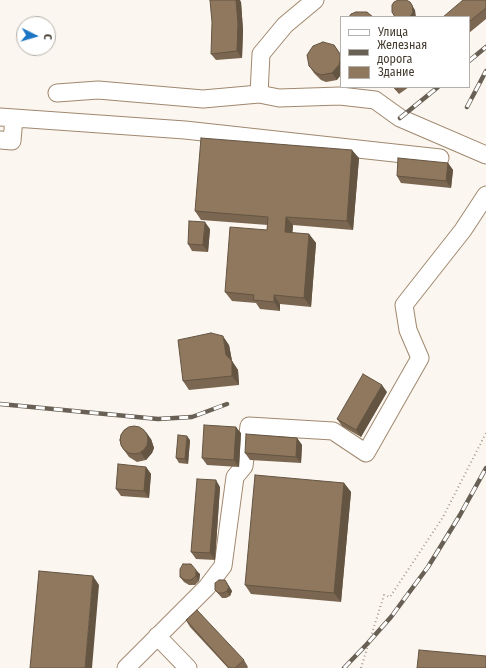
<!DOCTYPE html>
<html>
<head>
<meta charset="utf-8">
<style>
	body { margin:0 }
	#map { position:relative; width:486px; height:668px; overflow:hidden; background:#fbf6f0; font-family:"Fira Sans Condensed",sans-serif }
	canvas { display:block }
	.legend { position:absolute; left:340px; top:16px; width:130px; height:72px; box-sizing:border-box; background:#fff; border:1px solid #b4b0ab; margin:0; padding:5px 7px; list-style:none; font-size:12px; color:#443a2e }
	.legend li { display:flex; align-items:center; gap:8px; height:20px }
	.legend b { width:20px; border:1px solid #b4b0ab }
	.north { position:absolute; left:16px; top:16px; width:40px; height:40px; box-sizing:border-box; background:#fff; border:1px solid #b4b0ab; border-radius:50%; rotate:95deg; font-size:11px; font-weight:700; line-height:16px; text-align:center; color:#443a2e }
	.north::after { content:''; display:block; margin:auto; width:14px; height:18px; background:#1c75c3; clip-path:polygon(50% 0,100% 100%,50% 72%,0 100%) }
</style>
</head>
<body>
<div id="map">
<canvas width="486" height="668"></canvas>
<ul class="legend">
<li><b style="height:5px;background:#fff"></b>Улица</li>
<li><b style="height:5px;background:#696055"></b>Железная дорога</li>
<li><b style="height:11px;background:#8f785e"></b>Здание</li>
</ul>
<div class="north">С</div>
</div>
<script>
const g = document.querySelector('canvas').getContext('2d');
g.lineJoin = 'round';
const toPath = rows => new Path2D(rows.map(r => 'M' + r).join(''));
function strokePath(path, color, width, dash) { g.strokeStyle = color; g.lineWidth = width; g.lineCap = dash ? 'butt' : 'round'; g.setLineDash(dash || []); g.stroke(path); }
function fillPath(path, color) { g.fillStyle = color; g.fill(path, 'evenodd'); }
const minor = toPath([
	[57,93,98,90,203,99,259,94,279,98,340,96,375,100,400,118,486,155],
	[259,94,261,54,285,25,315,0],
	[0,117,185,130,440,158],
	[0,140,12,141,14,118],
	[157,636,188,668],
	[126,668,207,587,223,566,235,477,244,466,249,426,333,431,366,453,420,358,408,330,404,305,463,230,486,195]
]);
strokePath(minor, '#a0886e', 19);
strokePath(toPath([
	[361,668,384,595,390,597,443,517,486,433]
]), '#a49c93', 2, [1, 3]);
strokePath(minor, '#fff', 17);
const rail = toPath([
	[469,61,486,47],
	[467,107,486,71],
	[400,118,438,87],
	[0,404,158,419,192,417,227,404],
	[344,668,367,644,391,617,428,567,460,515,486,468]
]);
strokePath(rail, '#696055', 4.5);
strokePath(rail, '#fff', 3, [9]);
fillPath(toPath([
	[486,0,486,19,469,33,469,17],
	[241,2,243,30,242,58,216,60,211,54],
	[334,45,339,52,337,80,326,82,321,80,314,73,309,66],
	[393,87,409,87,399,94],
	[359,158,353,230,293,225,292,233,309,234,316,243,311,307,280,304,280,311,260,309,256,303,232,301,225,292,267,230,268,225,201,220,195,211],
	[448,163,453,170,451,188,401,183,397,176],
	[210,229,208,252,192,251,188,244],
	[229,345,232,361,238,370,239,385,189,390,183,381],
	[387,392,361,437,342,426,337,419],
	[241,433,239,467,207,465,202,458],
	[297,438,302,445,301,463,250,460,245,453],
	[151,439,154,448,152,453,146,460,137,462,129,457,121,446],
	[190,440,188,464,179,463,176,458],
	[146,467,151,474,149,498,121,496,116,489],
	[344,483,351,492,341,602,251,594,245,585],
	[220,487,215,560,196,559,191,552],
	[200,574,199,581,195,585,189,585,184,582,180,577],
	[225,580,232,591,230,596,226,598,222,598,215,590],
	[186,620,244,660,248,667,247,668,228,668,190,627]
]), '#7b6751');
fillPath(toPath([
	[236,0,240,0,241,2,243,30,242,58,237,51],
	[410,2,415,10,416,17,410,17],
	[334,45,341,55,341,75,337,80,332,73],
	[352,150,359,158,353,230,347,221],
	[448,163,453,170,451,188,446,181],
	[286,217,293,225,292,241,285,232],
	[205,222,210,229,208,252,203,245],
	[309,234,316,243,311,307,304,298],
	[274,295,280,304,280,311,274,302],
	[223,336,229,345,232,361,238,370,239,385,232,376,226,355],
	[382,385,387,392,361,437,356,430],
	[236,427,241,433,239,467,234,460],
	[146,432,151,439,154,448,152,453,146,460,141,453],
	[187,436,190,440,188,464,185,459],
	[297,438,302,445,301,463,296,457],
	[146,467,151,474,149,498,144,491],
	[216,480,220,487,215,560,210,553],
	[344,483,351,492,341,602,334,593],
	[196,570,200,574,199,581,196,576],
	[93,576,99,585,92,668,85,668],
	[225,580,232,591,230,596,227,591]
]), '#645442');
const building = toPath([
	[210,0,236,0,238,23,237,51,211,54,212,22,210,0],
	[398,0,406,0,410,2,412,5,413,12,410,17,395,17,392,12,392,5,394,2,398,0],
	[463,0,486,0,486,8,469,22,469,17,443,17,463,0],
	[356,12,367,12,373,17,349,17,351,14,356,12],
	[323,42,334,45,340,54,340,60,339,65,332,73,321,75,316,73,309,66,307,55,313,46,323,42],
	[394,87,399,87,396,90,394,87],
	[201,138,352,150,347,221,286,217,285,232,309,234,304,298,274,295,274,302,253,300,254,295,225,292,230,227,267,230,268,217,195,211,201,138],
	[398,158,448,163,446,181,397,176,398,158],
	[189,221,205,222,203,245,188,244,189,221],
	[211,333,223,336,226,355,232,361,232,376,183,381,178,340,211,333],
	[363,374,382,385,356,430,337,419,363,374],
	[204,425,236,427,234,460,202,458,204,425],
	'120 440a14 14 0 1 1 28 0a14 14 0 1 1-28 0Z',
	[246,434,297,438,296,457,245,453,246,434],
	[178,435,187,436,185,459,176,458,178,435],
	[118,464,146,467,144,491,116,489,118,464],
	[255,475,344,483,334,593,245,585,255,475],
	[197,479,216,480,210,553,191,552,197,479],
	[183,564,191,564,196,570,196,576,191,580,185,580,180,577,180,569,183,564],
	[39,571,93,576,85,668,30,668,39,571],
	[219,580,225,580,229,587,227,591,223,593,218,593,215,590,215,583,219,580],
	[197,610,244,660,235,668,229,668,186,620,197,610],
	[419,650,486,656,486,668,417,668,419,650]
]);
fillPath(building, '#8f785e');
strokePath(building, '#645442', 1);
</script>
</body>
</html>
